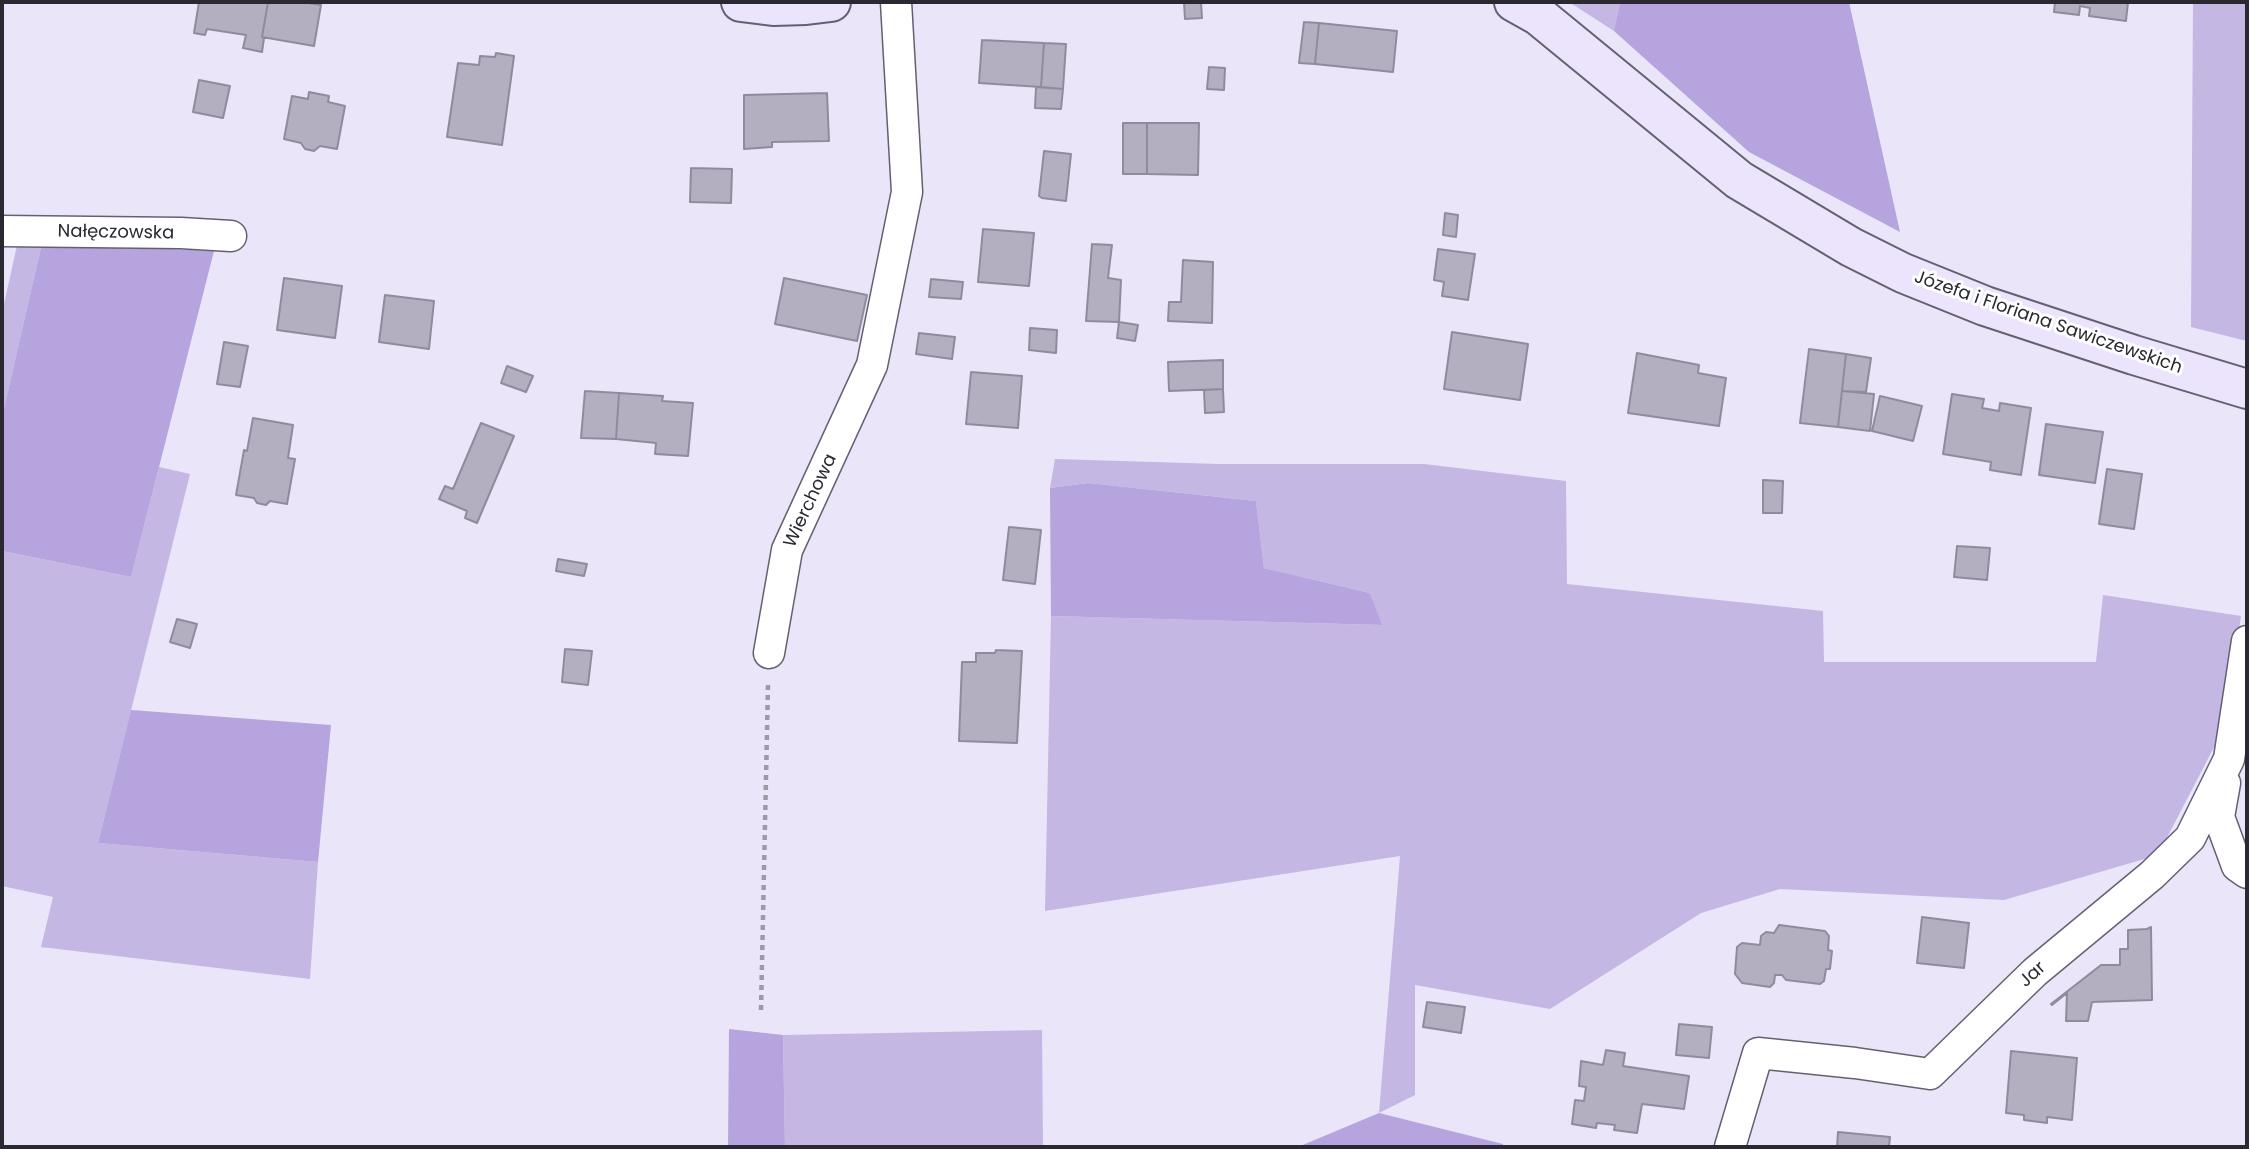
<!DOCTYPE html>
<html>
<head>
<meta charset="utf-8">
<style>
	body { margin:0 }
	#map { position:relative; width:2249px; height:1149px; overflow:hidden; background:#eae5f8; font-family:Poppins,sans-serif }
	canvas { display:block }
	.frame { position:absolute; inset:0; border:4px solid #2a2830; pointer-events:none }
</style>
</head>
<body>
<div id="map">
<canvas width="2249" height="1149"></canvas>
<div class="frame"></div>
</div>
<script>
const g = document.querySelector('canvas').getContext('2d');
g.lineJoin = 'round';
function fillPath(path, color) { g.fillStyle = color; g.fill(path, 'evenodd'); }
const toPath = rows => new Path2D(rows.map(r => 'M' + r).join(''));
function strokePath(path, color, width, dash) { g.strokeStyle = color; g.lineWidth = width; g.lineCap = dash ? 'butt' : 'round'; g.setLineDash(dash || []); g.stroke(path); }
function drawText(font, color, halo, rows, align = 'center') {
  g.font = font + ' Poppins,sans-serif'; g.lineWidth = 6; g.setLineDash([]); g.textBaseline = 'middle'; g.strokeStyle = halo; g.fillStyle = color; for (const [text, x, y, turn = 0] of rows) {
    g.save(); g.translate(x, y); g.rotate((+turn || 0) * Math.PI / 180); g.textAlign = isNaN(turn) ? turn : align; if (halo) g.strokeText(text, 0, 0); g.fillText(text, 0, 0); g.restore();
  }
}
fillPath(toPath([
	[1569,2,1620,2,1614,31],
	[2193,2,2247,2,2247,341,2191,327],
	[18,241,42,243,2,417,2,313],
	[1055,459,1219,464,1424,464,1566,481,1567,584,1823,611,1824,662,2096,662,2103,595,2241,616,2225,726,2158,855,2004,900,1780,889,1701,913,1550,1009,1415,985,1415,1095,1379,1113,1400,856,1045,911,1051,616,1381,625,1370,593,1264,568,1256,501,1088,483,1050,488],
	[159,467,190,474,98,843,318,862,310,979,41,947,53,897,2,886,2,551,131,577],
	[1042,1030,1043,1147,785,1147,783,1035]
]), '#c4b7e4');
fillPath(toPath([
	[1620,2,1849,2,1900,232,1749,152,1614,31],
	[42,243,214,251,131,577,2,551,2,417],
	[1088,483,1256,501,1264,568,1370,593,1382,625,1051,616,1050,488],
	[131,710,331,725,318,862,98,843],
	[729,1029,783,1035,785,1147,728,1147],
	[1379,1113,1503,1144,1503,1147,1298,1147]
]), '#b5a4dd');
const building = toPath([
	[199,2,268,2,262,37,264,38,262,52,243,48,246,35,207,29,205,35,194,33,199,2],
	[268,2,302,2,321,5,314,46,262,37,268,2],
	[1184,2,1201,2,1202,18,1185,19,1184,2],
	[2055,2,2128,2,2126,21,2089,16,2090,8,2080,6,2079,15,2054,12,2055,2],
	[1304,22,1319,23,1315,64,1299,63,1304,22],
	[1319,23,1397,31,1393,72,1315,64,1319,23],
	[982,40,1044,43,1041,87,979,83,982,40],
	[1044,43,1066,44,1063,89,1041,87,1044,43],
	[496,53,514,56,502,145,447,137,458,63,479,65,480,56,495,57,496,53],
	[1209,67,1225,68,1224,90,1207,89,1209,67],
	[199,80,230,86,223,118,193,112,199,80],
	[1036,87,1063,89,1061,109,1035,108,1036,87],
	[309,92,329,96,328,102,345,106,337,149,320,146,314,151,305,149,301,143,284,139,292,96,308,99,309,92],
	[827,93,829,141,772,142,772,147,744,149,744,95,827,93],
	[1123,123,1147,123,1147,174,1123,174,1123,123],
	[1147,123,1199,123,1198,175,1147,174,1147,123],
	[1044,151,1071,154,1066,201,1042,198,1039,196,1044,151],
	[691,168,732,169,731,203,690,202,691,168],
	[1445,213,1458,215,1456,237,1443,235,1445,213],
	[983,229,1034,233,1029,286,978,282,983,229],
	[1092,244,1112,245,1108,278,1121,280,1119,322,1086,321,1092,244],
	[1438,249,1475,254,1468,300,1442,296,1444,282,1434,280,1438,249],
	[1183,260,1213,262,1212,323,1168,321,1169,302,1181,302,1183,260],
	[284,278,342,286,335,338,277,330,284,278],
	[784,278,867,295,857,341,775,324,784,278],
	[931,279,963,282,961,299,929,297,931,279],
	[385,295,434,301,429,349,379,342,385,295],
	[1119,322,1138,325,1135,341,1117,338,1119,322],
	[1030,328,1057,330,1056,353,1029,350,1030,328],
	[1452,332,1528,344,1520,400,1444,389,1452,332],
	[919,333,955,337,952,359,916,354,919,333],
	[224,342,248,346,240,387,217,384,224,342],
	[1809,349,1846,354,1838,427,1800,423,1809,349],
	[1637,353,1699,365,1698,373,1726,378,1719,426,1628,413,1637,353],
	[1846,354,1871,358,1866,392,1842,391,1846,354],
	[1223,360,1223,389,1169,391,1168,362,1223,360],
	[507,366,533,376,526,392,501,383,507,366],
	[971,372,1022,376,1018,428,966,424,971,372],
	[1223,389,1224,412,1205,413,1204,390,1223,389],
	[585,391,619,393,616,439,581,438,585,391],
	[1842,391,1874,394,1870,431,1838,427,1842,391],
	[619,393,663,396,662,401,693,403,688,456,655,454,656,443,616,439,619,393],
	[1952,394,1984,399,1982,408,1999,411,2000,403,2031,408,2021,475,1990,470,1991,462,1943,454,1952,394],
	[1880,396,1922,406,1913,441,1872,431,1880,396],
	[253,418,293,425,288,458,295,459,287,504,270,501,266,505,257,503,254,498,236,495,244,450,247,451,253,418],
	[481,423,514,436,477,523,465,518,467,511,439,499,445,486,453,489,481,423],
	[2046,424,2103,432,2095,483,2039,475,2046,424],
	[2107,469,2142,474,2134,529,2099,524,2107,469],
	[1763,480,1783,481,1782,513,1763,513,1763,480],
	[1009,527,1041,530,1035,584,1003,580,1009,527],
	[1957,546,1990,548,1987,580,1954,577,1957,546],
	[558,559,587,564,584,576,556,571,558,559],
	[177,619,197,624,190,648,170,642,177,619],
	[565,649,592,651,588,685,562,682,565,649],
	[996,650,1022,651,1017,743,959,741,962,662,976,662,976,653,995,653,996,650],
	[1922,917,1969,923,1964,968,1917,963,1922,917],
	[1779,925,1825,931,1829,936,1828,950,1832,951,1830,969,1826,969,1824,981,1820,984,1786,980,1782,975,1775,975,1774,983,1770,987,1742,983,1735,974,1737,947,1742,943,1760,945,1761,936,1766,932,1774,933,1779,925],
	[2151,927,2152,1000,2092,1002,2088,1021,2066,1021,2067,993,2052,1005,2051,1004,2101,965,2120,965,2120,949,2128,949,2128,930,2147,929,2151,927],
	[1427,1002,1465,1007,1461,1033,1423,1027,1427,1002],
	[1679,1024,1712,1027,1709,1058,1676,1055,1679,1024],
	[1606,1050,1625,1053,1623,1066,1689,1076,1684,1109,1642,1104,1637,1133,1614,1130,1615,1125,1597,1123,1596,1128,1572,1124,1575,1100,1584,1101,1586,1087,1579,1086,1581,1061,1603,1065,1606,1050],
	[2011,1051,2077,1058,2072,1120,2047,1117,2047,1123,2024,1120,2024,1115,2006,1113,2011,1051],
	[1838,1132,1890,1137,1889,1147,1837,1147,1838,1132]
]);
fillPath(building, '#b4aec1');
strokePath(building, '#908b9c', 2);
const street = toPath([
	[2,231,181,233,231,236],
	[769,653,787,550,872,365,907,192,896,2],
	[2225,783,2219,817,2237,866,2247,873],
	[1730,1147,1758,1053,1855,1063,1930,1074,2035,972,2152,875,2190,838,2229,759,2247,641]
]);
const secondary = toPath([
	[741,2,773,6,806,5,831,2],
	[1514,2,1539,16,1739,180,1851,247,1903,273,1985,306,2134,355,2247,389]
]);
strokePath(street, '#656071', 33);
strokePath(secondary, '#656071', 42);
strokePath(toPath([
	[761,1010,768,685]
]), '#9d99a7', 4.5, [5, 5]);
strokePath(street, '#fff', 30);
strokePath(secondary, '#ece3fd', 38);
drawText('18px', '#2a2830', '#fff', [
	["Nałęczowska",116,233,1],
	["Józefa i Floriana Sawiczewskich",2048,323,19],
	["Wierchowa",811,501,-65],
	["Jar",2033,975,-42]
]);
</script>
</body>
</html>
